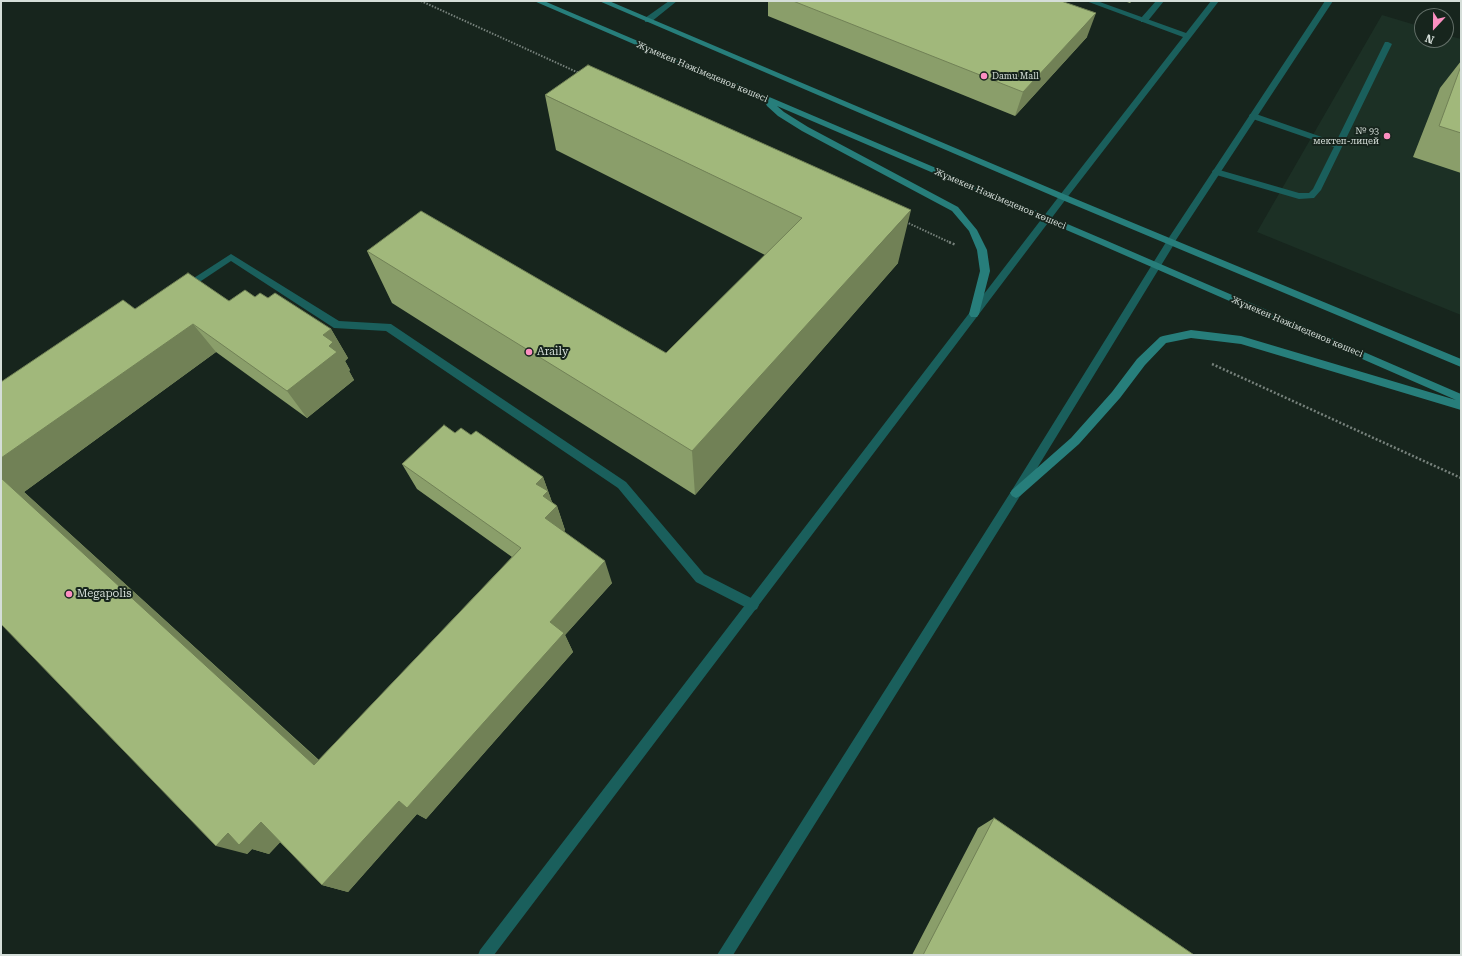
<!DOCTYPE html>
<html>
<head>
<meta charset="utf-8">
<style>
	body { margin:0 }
	#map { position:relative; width:1462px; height:956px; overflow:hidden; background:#17251d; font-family:"Roboto Serif",serif }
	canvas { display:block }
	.frame { position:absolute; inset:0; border:2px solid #d5ded9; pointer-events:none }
	.north { position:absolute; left:1414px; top:8px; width:40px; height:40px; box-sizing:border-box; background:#17251d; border:1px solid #636f68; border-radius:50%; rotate:202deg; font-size:11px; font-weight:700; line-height:16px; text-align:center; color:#d5ded9 }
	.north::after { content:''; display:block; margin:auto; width:14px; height:18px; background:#fc8fc1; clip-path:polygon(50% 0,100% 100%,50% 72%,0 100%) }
</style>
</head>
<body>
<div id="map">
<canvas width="1462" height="956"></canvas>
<div class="frame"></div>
<div class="north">N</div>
</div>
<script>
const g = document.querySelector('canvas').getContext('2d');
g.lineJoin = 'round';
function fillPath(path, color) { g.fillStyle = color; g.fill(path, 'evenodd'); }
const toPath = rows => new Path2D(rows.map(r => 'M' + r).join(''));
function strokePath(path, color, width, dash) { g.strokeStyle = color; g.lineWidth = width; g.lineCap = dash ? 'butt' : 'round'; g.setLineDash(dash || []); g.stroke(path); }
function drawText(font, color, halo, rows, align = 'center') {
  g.font = font + ' "Roboto Serif",serif'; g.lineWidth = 4; g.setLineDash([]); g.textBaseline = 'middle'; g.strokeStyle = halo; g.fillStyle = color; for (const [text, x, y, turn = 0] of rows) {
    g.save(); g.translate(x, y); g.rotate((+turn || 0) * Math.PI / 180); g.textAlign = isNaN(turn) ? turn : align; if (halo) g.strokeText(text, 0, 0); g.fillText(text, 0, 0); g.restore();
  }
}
fillPath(toPath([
	[1382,15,1422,27,1422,40,1446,40,1446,35,1461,39,1461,315,1257,232]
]), '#1c3025');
strokePath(toPath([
	[421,1,579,73],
	[906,222,951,243]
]), '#76817b', 2, [1.5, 1.5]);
strokePath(toPath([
	[949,242,956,245],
	[1212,364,1461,478]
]), '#76817b', 2.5, [2, 2]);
fillPath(toPath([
	[1156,1,1164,1,1147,22,1141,22,1141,18,1156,1],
	[1385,42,1388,42,1392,44,1321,190,1314,198,1299,199,1213,174,1212,172,1213,170,1216,169,1299,193,1309,193,1313,189,1334,147,1250,118,1249,116,1250,114,1256,114,1336,142,1385,42],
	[231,254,339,321,391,324,626,482,704,574,757,601,759,605,757,609,753,611,749,609,696,582,618,488,386,331,334,328,231,261,189,289,183,289,181,287,183,285,231,254]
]), '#1a5f5c');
fillPath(toPath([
	[669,1,677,1,651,22,645,22,645,18,669,1],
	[1086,1,1097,1,1186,33,1211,1,1219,1,1066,199,1063,200,1060,199,1059,197,1060,195,1183,37,1086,1],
	[1325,1,1333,1,1174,243,1168,243,1166,241,1168,239,1325,1]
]), '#1a5f5c');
fillPath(toPath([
	[1063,194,1066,195,1067,197,1066,199,494,955,478,955,480,950,1060,195,1063,194],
	[1171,238,1176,241,1020,496,733,955,717,955,1012,490,1168,239,1171,238]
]), '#1a5f5c');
fillPath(toPath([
	[534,1,544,1,1105,240,1461,394,1461,410,1241,344,1191,338,1166,343,1145,365,1120,398,1079,444,1020,496,1016,498,1012,496,1010,493,1012,490,1071,438,1112,392,1137,359,1160,337,1163,336,1191,330,1241,336,1456,400,1099,244,777,106,784,112,808,127,958,207,977,230,987,250,990,271,979,314,977,317,971,317,969,314,980,271,977,250,969,231,952,211,802,131,778,116,767,106,766,104,768,102,534,1],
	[599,1,609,1,1066,195,1461,359,1461,367,1060,199,599,1]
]), '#277e7b');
fillPath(toPath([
	[768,1,1061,1,1087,37,1015,116,768,16],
	[1124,1,1132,1,1130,3],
	[1461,61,1461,173,1413,157,1440,88],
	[545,95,898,263,695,495,392,303,367,251,666,353,765,255,556,150],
	[255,297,268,298,331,329,348,358,345,361,350,370,349,371,354,380,307,418,216,352,24,492,319,760,512,557,417,489,402,464,455,433,471,435,543,477,552,502,557,506,565,530,564,531,612,583,565,635,573,652,426,819,417,814,348,892,322,885,280,842,269,854,252,849,247,854,1,624,1,382,135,309,229,301],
	[994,818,1194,955,912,955,978,828]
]), '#8a9e6a');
fillPath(toPath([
	[1096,13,1087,37,1015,116,1023,92],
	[911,210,898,263,695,495,692,451],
	[193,324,216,352,24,492,338,778,314,765,1,478,1,458],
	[331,329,348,358,345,361,350,370,349,371,354,380,307,418,287,391,323,335],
	[543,477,554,508,557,506,565,530,554,542,545,518,536,484],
	[605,561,612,583,565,635,573,652,426,819,417,814,348,892,322,885,550,622],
	[261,822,289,833,269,854,252,849,247,854,216,846,228,833]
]), '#718156');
const building = toPath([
	[793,1,1061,1,1096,13,1023,92,793,1],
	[588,65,911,210,692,451,367,251,421,211,666,353,802,218,545,95,588,65],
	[1461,66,1461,133,1439,126,1461,66],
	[188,273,229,301,245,290,255,297,260,293,268,298,275,293,331,329,323,335,333,342,329,346,337,352,287,391,193,324,1,458,1,382,123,300,135,309,188,273],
	[444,425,455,433,461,428,471,435,476,431,543,477,536,484,548,491,543,496,557,506,545,518,605,561,550,622,564,633,407,808,399,801,322,885,261,822,239,845,228,833,216,846,1,624,1,478,314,765,521,548,402,464,444,425],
	[994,818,1194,955,923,955,994,818]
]);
fillPath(building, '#a1b87b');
strokePath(building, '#718156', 1);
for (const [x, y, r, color] of [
	[984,76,4,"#fc8fc1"],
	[1387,136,4,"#fc8fc1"],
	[529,352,4,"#fc8fc1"],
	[69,594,4,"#fc8fc1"]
]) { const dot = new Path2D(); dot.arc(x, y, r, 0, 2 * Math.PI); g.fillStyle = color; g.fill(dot); strokePath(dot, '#17251d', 1.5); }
drawText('9px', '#d5ded9', '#17251d', [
	["Жұмекен Нәжімеденов көшесі",702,72,23],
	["Жұмекен Нәжімеденов көшесі",1000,199,23],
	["Жұмекен Нәжімеденов көшесі",1297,327,23]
]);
drawText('9px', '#d5ded9', '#17251d', [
	["Damu Mall",992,76],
	["№ 93",1379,131,"right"],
	["мектеп-лицей",1379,141,"right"]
], 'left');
drawText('11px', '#d5ded9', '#17251d', [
	["Araily",537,352],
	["Megapolis",77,594]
], 'left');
</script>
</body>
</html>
